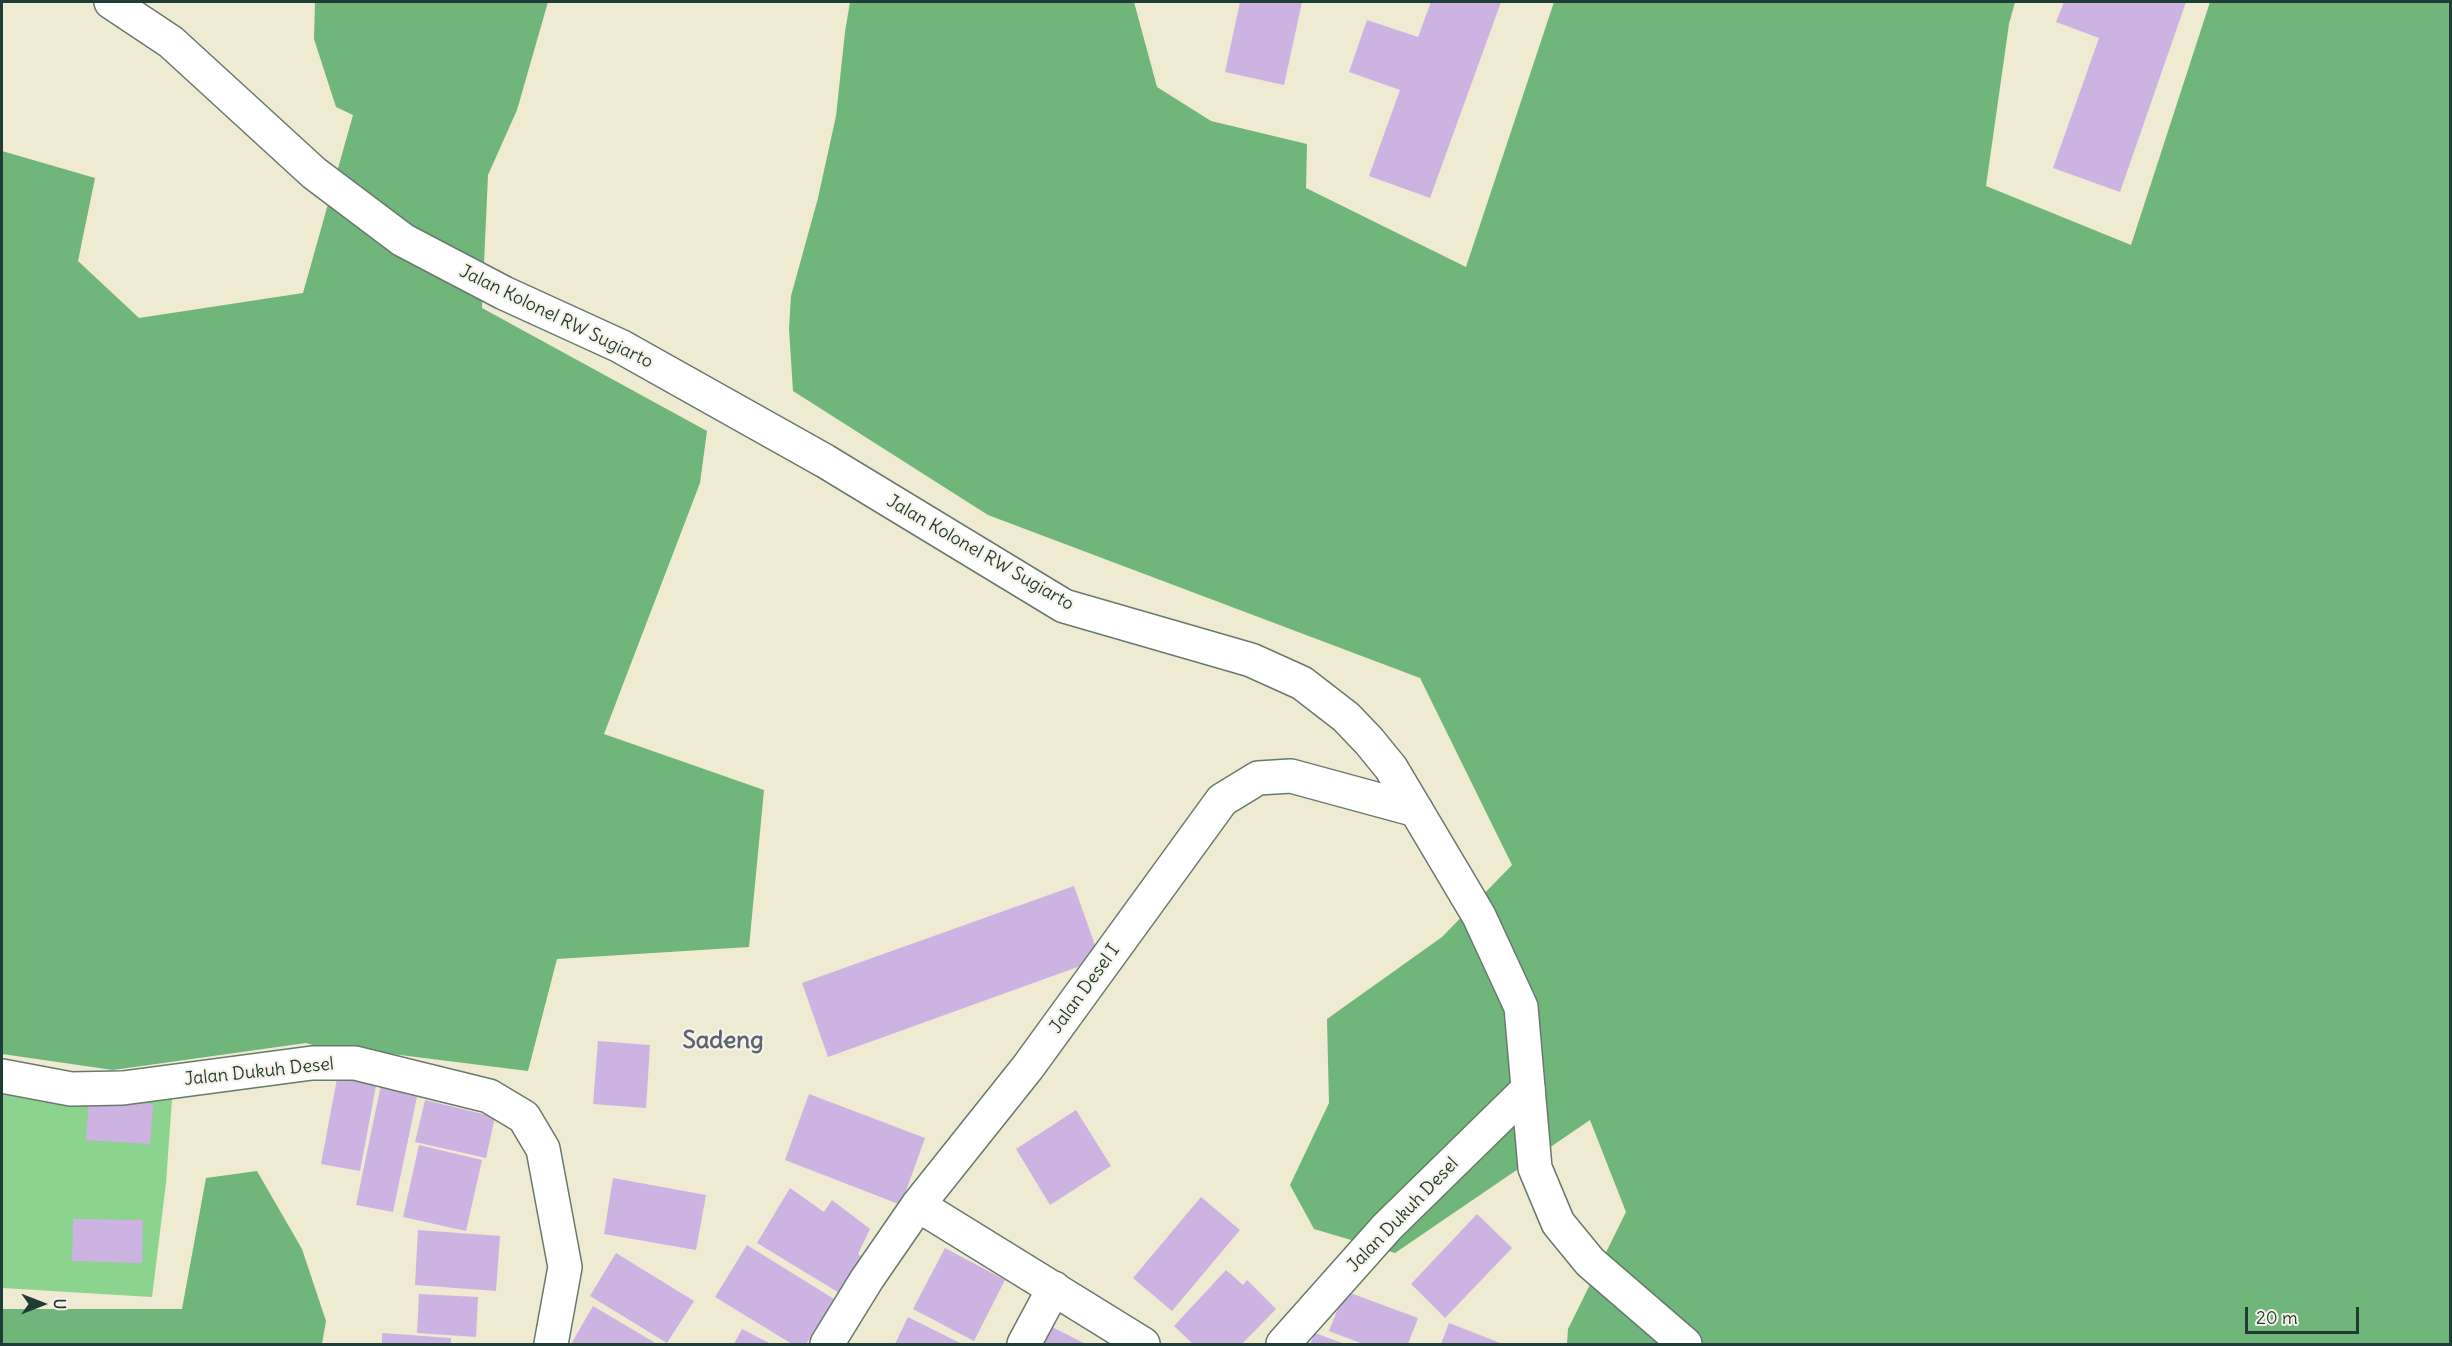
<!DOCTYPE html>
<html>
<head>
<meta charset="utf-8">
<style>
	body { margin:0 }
	#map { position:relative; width:2452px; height:1346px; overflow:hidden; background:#efead2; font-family:Delius,sans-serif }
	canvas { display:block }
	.frame { position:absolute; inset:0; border:3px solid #1f3d34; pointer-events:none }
	.north { position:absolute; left:12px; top:1274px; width:60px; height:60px; -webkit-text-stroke:4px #f7f3e8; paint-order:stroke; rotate:90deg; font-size:16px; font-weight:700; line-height:24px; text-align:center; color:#1f3d34 }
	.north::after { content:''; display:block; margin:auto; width:21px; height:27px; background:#1f3d34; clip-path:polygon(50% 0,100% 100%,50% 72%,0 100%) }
	.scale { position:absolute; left:2245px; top:1307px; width:114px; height:27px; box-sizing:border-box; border:3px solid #1f3d34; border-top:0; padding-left:8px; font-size:18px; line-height:21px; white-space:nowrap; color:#1f3d34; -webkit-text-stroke:4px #f7f3e8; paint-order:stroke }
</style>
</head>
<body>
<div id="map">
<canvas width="2452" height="1346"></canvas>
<div class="frame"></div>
<div class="north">U</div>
<div class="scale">20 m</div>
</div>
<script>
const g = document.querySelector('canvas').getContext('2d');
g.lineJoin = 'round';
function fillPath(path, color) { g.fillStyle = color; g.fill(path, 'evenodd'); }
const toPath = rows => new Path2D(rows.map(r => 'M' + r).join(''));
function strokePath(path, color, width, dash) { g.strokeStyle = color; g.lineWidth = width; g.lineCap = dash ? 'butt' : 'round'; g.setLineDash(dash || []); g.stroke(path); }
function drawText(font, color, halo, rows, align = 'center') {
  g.font = font + ' Delius,sans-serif'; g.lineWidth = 4.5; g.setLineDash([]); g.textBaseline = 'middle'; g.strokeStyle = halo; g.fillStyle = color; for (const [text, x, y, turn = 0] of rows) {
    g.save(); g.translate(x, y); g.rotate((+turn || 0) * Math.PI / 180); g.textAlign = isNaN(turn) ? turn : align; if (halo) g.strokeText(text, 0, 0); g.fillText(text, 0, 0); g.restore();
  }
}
fillPath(toPath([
	[2,1086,79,1098,172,1099,166,1183,152,1297,2,1288]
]), '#8bd38f');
fillPath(toPath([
	[315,2,548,2,517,110,488,175,482,308,707,431,700,483,604,734,764,790,749,947,557,959,528,1071,384,1053,326,1049,306,1043,113,1070,2,1054,2,151,95,178,78,261,139,318,303,293,353,115,336,107,314,39],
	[850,2,1134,2,1157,87,1211,121,1307,144,1306,188,1466,267,1554,2,2015,2,2009,24,1986,186,2131,245,2210,2,2450,2,2450,1344,1567,1344,1568,1329,1626,1212,1590,1120,1395,1253,1314,1229,1290,1185,1329,1103,1327,1019,1442,937,1512,865,1420,678,988,515,793,391,789,329,791,296,818,198,836,116,845,32],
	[257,1171,302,1249,326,1321,322,1344,2,1344,2,1309,182,1309,206,1178]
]), '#70b57a');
fillPath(toPath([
	[1240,2,1302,2,1284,85,1225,72],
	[1431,2,1501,2,1430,198,1369,176,1400,90,1349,72,1367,20,1418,37],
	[2064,2,2186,2,2120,192,2053,168,2099,38,2056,22],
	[1074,886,1100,959,828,1057,802,983],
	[598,1041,650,1045,646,1108,593,1104],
	[338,1073,377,1080,360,1171,321,1164],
	[382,1080,419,1087,393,1212,356,1205],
	[809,1094,925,1138,901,1205,785,1160],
	[89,1100,153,1104,150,1144,86,1140],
	[425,1100,495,1117,486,1158,415,1142],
	[1076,1110,1111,1166,1050,1205,1016,1149],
	[419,1145,482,1160,466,1231,403,1217],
	[613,1178,706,1195,696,1250,604,1234],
	[790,1188,824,1212,832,1200,870,1229,858,1254,867,1261,841,1294,757,1243],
	[1201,1197,1240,1230,1172,1311,1133,1278],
	[1477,1214,1512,1248,1445,1318,1411,1284],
	[73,1219,143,1220,142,1263,72,1261],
	[418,1230,500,1236,496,1291,415,1285],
	[747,1245,834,1299,806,1344,792,1344,715,1297],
	[945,1248,1005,1280,974,1341,913,1309],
	[616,1253,694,1301,667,1343,590,1296],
	[1226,1270,1243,1285,1247,1280,1276,1309,1242,1344,1193,1344,1174,1326],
	[1345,1291,1418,1318,1408,1344,1363,1344,1329,1331],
	[419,1294,478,1297,476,1337,417,1333],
	[593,1306,657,1344,571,1344],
	[908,1317,962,1344,895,1344],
	[1449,1323,1503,1344,1441,1344],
	[1050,1326,1086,1344,1040,1344],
	[742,1329,771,1344,734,1344],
	[382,1333,451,1338,451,1344,382,1344],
	[1315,1333,1345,1344,1310,1344]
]), '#cdb3e2');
const minor = toPath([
	[2,1076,71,1089,123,1088,312,1063,355,1063,489,1096,524,1117,543,1149,565,1267,551,1344],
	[918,1205,1143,1344],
	[827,1344,867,1279,918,1205,1028,1067,1222,800,1258,778,1291,776,1416,810],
	[1024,1344,1054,1288],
	[1283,1344,1387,1227,1528,1089]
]);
const secondary = toPath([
	[111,2,171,42,314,173,403,240,504,293,620,346,825,461,1064,606,1251,660,1302,683,1346,717,1369,741,1391,768,1416,810,1479,916,1521,1007,1535,1168,1558,1223,1590,1262,1685,1344]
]);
strokePath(minor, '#687a6b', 36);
strokePath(secondary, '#687a6b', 36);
strokePath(minor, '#fff', 33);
strokePath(secondary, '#fff', 33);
drawText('18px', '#1f3d34', '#f7f3e8', [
	["Jalan Kolonel RW Sugiarto",556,317,26],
	["Jalan Kolonel RW Sugiarto",980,553,30],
	["Jalan Desel I",1085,989,-54],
	["Jalan Dukuh Desel",259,1072,-6],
	["Jalan Dukuh Desel",1403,1215,-46]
]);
drawText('bold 24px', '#5c6671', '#f7f3e8', [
	["Sadeng",723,1041]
]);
</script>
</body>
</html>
